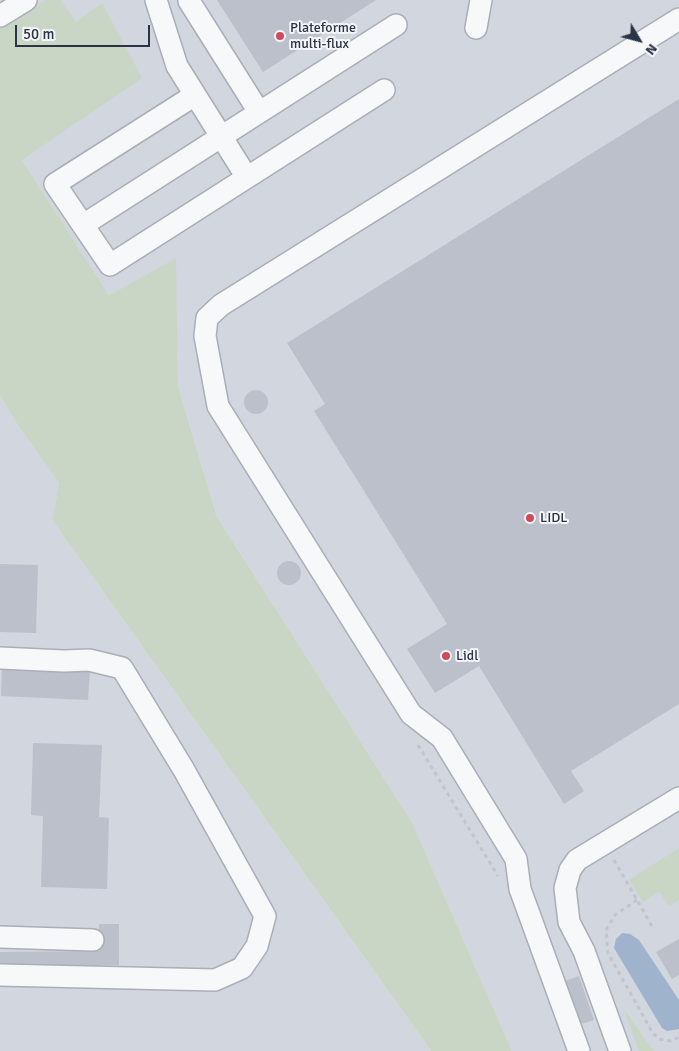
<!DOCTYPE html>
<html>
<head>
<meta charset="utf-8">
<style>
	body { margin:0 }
	#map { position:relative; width:679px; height:1051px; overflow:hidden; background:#e4e7ec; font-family:Signika,sans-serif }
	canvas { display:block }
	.north { position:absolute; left:614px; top:15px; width:50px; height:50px; -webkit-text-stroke:4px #f4f6f9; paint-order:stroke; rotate:127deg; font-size:14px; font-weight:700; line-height:20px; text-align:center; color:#2b3445 }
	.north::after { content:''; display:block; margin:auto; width:18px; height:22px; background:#2b3445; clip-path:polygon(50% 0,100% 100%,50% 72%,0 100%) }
	.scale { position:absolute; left:15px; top:25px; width:135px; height:22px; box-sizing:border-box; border:2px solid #2b3445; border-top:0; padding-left:6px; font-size:15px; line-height:18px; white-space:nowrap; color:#2b3445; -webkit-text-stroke:4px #f4f6f9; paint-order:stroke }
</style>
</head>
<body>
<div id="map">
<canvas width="679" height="1051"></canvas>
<div class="north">N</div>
<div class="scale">50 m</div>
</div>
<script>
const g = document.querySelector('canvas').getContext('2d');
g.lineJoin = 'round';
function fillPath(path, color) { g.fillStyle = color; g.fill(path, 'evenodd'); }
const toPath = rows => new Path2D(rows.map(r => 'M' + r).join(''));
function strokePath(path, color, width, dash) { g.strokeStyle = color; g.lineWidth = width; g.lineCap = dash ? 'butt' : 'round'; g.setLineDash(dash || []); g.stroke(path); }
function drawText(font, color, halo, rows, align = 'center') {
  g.font = font + ' Signika,sans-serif'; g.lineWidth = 4; g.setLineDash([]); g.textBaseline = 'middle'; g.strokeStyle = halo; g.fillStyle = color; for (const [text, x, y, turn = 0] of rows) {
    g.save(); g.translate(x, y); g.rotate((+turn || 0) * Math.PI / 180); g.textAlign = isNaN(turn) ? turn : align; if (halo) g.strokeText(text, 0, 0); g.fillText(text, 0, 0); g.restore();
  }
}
fillPath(toPath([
	[0,0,679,0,679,1051,512,1051,412,822,217,517,178,386,175,259,109,295,22,160,0,168],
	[0,395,15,421,59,483,52,520,431,1051,0,1051]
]), '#d2d6de');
fillPath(toPath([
	[46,0,60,0,76,22,102,3,142,78,22,160,109,295,176,258,178,386,217,517,412,822,512,1051,431,1051,52,520,59,483,15,421,0,395,0,29],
	[679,848,679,900,669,906,659,891,643,902,629,880],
	[624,1010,654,1051,639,1051]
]), '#c9d6c5');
fillPath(toPath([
	[622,933,630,934,639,940,679,1000,679,1029,667,1031,662,1028,614,948,616,939]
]), '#9fb4cc');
fillPath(toPath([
	[217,0,376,0,263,72],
	[679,99,679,704,571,771,584,791,564,804,479,666,435,693,407,649,447,624,314,411,325,404,287,343],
	'244 402a12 12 0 1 1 24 0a12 12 0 1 1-24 0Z',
	'277 573a12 12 0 1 1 24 0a12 12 0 1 1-24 0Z',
	[0,564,38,565,36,633,0,632],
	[2,667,90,670,88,700,1,696],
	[33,743,102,745,99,817,109,818,107,889,41,887,43,816,31,815],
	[99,924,119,924,119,965,99,965,98,970,0,966,0,952,99,951],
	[679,939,679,975,672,979,656,952],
	[579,976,594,1020,581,1024,565,981]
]), '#bbc0ca');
const minor = toPath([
	[156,0,177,66,246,176],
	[189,1,259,112],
	[0,16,26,0],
	[476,28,481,0],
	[195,95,55,184,110,265,384,90],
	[83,225,396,25],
	[0,658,64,661,89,660,122,668,184,770,265,916,257,946,242,968,215,980,0,975],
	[0,937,93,940],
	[579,1051,520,889,516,859,442,738,411,714,218,406,205,336,207,318,221,305,679,19],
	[620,1051,584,951,569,922,565,888,570,870,577,860,679,798]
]);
strokePath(minor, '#a9aeb7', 24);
strokePath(toPath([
	[418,745,498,876],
	[614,860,653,928],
	[637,900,615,915,606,930,608,953,652,1032,659,1039,671,1041,679,1037]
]), '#c2c5cb', 3, [4, 4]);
strokePath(minor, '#f7f8fa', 21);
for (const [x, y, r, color] of [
	[280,36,5,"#d1495b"],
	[530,518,5,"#d1495b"],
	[446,656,5,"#d1495b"]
]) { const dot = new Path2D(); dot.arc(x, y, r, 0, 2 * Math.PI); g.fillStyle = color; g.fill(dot); strokePath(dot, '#f4f6f9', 2); }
drawText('14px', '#2b3445', '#f4f6f9', [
	["Plateforme",290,28],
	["multi-flux",290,44],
	["LIDL",540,518],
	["Lidl",456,656]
], 'left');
</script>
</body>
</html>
